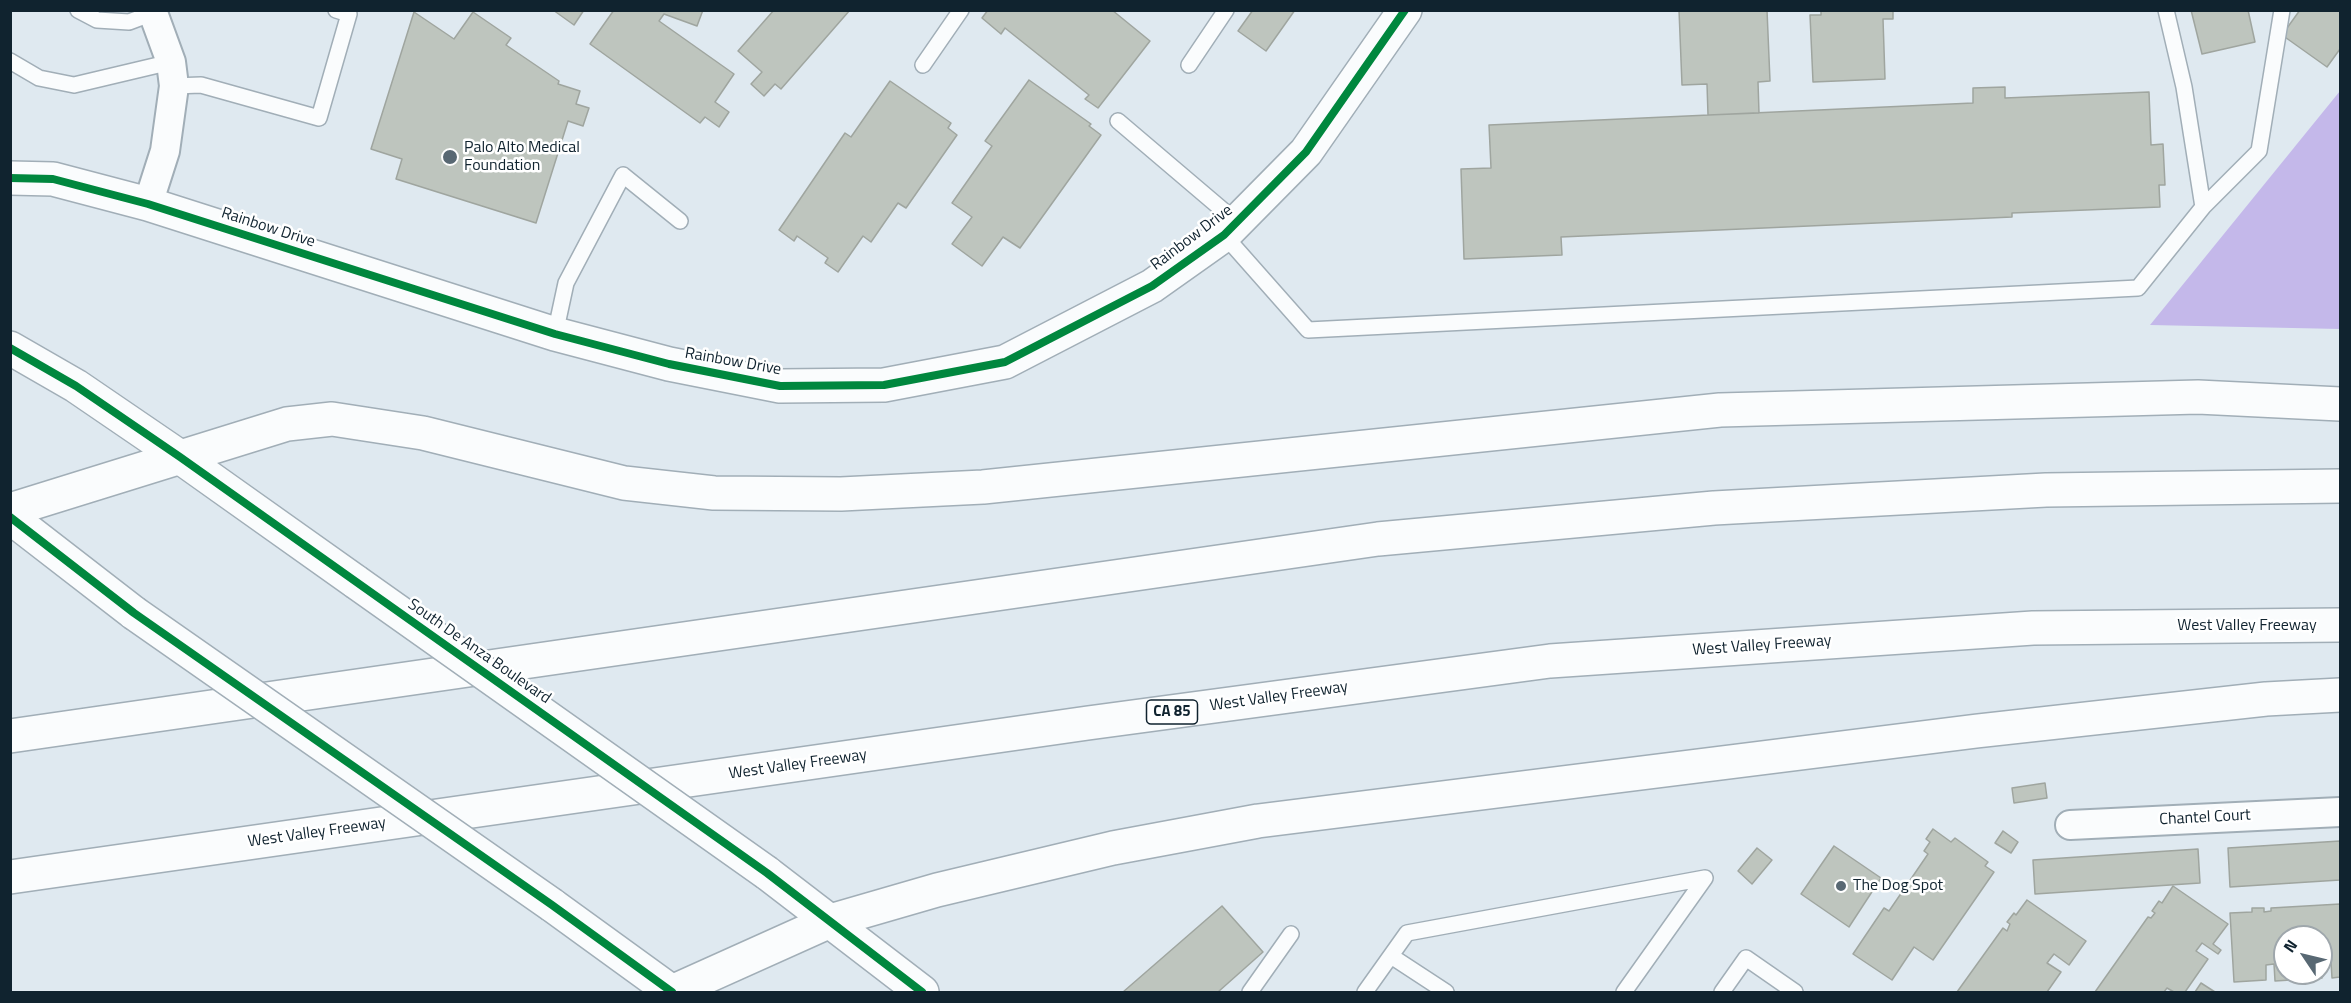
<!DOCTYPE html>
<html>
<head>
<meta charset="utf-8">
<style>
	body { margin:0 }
	#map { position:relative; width:2351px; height:1003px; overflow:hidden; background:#dfe9f0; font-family:"Titillium Web",sans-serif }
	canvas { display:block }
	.frame { position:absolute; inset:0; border:12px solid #10232f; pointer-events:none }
	.north { position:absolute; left:2273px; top:925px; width:60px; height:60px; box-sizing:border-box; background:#fff; border:2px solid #9fa7ac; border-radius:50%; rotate:305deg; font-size:16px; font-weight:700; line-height:24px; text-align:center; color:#10232f }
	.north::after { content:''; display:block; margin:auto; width:21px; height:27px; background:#586873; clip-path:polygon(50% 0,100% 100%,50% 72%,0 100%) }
</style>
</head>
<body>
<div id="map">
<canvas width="2351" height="1003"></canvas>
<div class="frame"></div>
<div class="north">N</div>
</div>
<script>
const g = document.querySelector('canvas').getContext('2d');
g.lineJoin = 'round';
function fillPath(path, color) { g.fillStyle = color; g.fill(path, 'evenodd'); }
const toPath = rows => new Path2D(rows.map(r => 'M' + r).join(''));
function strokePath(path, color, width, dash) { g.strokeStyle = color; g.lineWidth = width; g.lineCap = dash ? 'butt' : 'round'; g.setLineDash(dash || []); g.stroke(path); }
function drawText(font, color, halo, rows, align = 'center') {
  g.font = font + ' "Titillium Web",sans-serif'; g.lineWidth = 5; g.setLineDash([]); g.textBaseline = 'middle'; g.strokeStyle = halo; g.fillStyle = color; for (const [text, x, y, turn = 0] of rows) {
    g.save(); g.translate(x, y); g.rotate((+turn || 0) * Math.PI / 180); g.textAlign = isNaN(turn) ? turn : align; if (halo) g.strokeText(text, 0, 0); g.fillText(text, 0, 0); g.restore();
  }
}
fillPath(toPath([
	[2340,91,2340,329,2150,325]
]), '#c4b8ea');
const building = toPath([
	[553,10,584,10,574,25,553,10],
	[614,10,703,10,697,26,664,14,659,21,734,74,715,102,729,112,719,127,705,117,700,123,590,44,614,10],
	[774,10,850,10,781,89,775,84,764,96,751,84,762,72,738,51,774,10],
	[988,10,1112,10,1150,41,1098,108,1085,99,1089,95,1005,28,1001,34,982,18,988,10],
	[1253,10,1295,10,1266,51,1238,31,1253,10],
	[1679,10,1767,10,1770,81,1758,82,1759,113,1708,115,1707,84,1682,85,1679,10],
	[1821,10,1893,10,1893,19,1883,19,1885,79,1813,82,1810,15,1821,15,1821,10],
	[2191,10,2248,10,2255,42,2202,54,2191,10],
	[2300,10,2340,10,2340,49,2327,67,2282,35,2300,10],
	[414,12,454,39,473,12,511,38,506,45,559,81,558,84,580,91,576,104,589,108,583,126,568,121,536,223,396,179,402,159,371,149,414,12],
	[1029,80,1091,124,1089,126,1101,135,1020,248,1003,237,982,266,952,244,972,217,952,203,992,146,985,141,1029,80],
	[890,81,951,123,948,128,957,135,906,208,898,203,871,242,863,236,838,272,825,263,828,258,797,236,794,241,779,230,845,133,851,137,890,81],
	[2005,87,2005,98,2149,92,2151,145,2163,144,2165,185,2159,185,2160,207,2012,213,2012,217,1561,237,1562,255,1464,259,1461,169,1491,168,1489,125,1973,103,1973,88,2005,87],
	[2045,783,2047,798,2014,803,2012,788,2045,783],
	[1933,829,1951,842,1955,838,1988,862,1985,866,1994,872,1933,960,1914,947,1892,980,1853,954,1884,908,1889,911,1928,854,1924,851,1930,842,1926,839,1933,829],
	[2003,831,2018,842,2011,853,1995,843,2003,831],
	[2340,841,2340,880,2230,887,2228,848,2340,841],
	[1834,846,1881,878,1849,927,1801,894,1834,846],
	[1757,848,1772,860,1752,884,1738,871,1757,848],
	[2198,849,2200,883,2035,894,2033,860,2198,849],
	[2173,886,2228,924,2213,944,2221,950,2218,954,2202,943,2196,951,2208,959,2185,992,2174,992,2167,988,2164,992,2095,992,2148,917,2151,918,2155,913,2152,911,2159,901,2162,903,2173,886],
	[2027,900,2086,941,2069,965,2054,954,2047,963,2061,972,2047,992,1957,992,2003,928,2007,931,2010,924,2007,922,2014,913,2016,915,2027,900],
	[2340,904,2340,977,2332,978,2331,962,2321,962,2321,937,2285,937,2285,973,2321,973,2321,964,2322,978,2275,981,2274,964,2266,965,2266,980,2234,982,2230,913,2252,912,2252,908,2264,908,2264,912,2271,911,2271,908,2340,904],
	[1222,906,1263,952,1218,992,1123,992,1222,906],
	[2201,983,2215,992,2195,992,2201,983]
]);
fillPath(building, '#bec5be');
strokePath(building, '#9fa59f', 1.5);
const service = toPath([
	[78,10,97,20,129,22,153,13],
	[2166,10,2184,87,2203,207],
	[10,61,39,78,74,85,171,62],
	[923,65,961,10],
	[1189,65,1226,10],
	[174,86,201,85,319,118,349,14,336,10],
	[1118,121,1238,223],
	[1224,235,1308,330,2138,288,2203,207,2259,151,2282,10],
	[555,334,566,283,623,175,680,221],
	[1391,956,1446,992],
	[1250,992,1291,934],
	[1365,992,1407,933,1705,878,1624,992],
	[1722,992,1746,958,1795,992]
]);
const minor = toPath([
	[148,204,165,151,174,86,171,62,152,10],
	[2070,825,2340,812]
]);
const tertiary = toPath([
	[10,178,53,179,148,204,555,334,669,364,780,386,884,385,1005,362,1152,286,1224,235,1306,152,1405,10]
]);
const primary = toPath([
	[10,348,76,386,180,457,356,582],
	[10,517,134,613],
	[767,873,922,992],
	[552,905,672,992]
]);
const motorway = toPath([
	[10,510,287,424,332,419,423,433,624,483,714,493,841,494,983,487,1720,410,2198,397,2340,404],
	[10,736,1378,539,1714,508,2046,490,2340,486],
	[10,877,1088,723,1550,661,2033,628,2340,625],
	[672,992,830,921,937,890,1113,848,1258,821,1977,731,2266,699,2340,695]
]);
strokePath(service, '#a1aeb7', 18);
strokePath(minor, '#a1aeb7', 32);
strokePath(tertiary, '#a1aeb7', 36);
strokePath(primary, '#a1aeb7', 36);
strokePath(motorway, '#a1aeb7', 36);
strokePath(service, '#fafcfd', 15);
strokePath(minor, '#fafcfd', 28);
strokePath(tertiary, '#fafcfd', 33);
strokePath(primary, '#fafcfd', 33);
strokePath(motorway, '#fafcfd', 33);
const primaryBridge = toPath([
	[356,582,767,873],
	[134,613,552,905]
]);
strokePath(primaryBridge, '#a1aeb7', 36, []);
strokePath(primaryBridge, '#fafcfd', 33);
strokePath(toPath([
	[10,178,53,179,148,204,555,334,669,364,780,386,884,385,1005,362,1152,286,1224,235,1306,152,1405,10],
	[10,348,76,386,180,457,767,873,922,992],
	[10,517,134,613,552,905,672,992]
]), '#00873e', 8);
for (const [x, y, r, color] of [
	[450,157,8,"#586873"],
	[1841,886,6,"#586873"]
]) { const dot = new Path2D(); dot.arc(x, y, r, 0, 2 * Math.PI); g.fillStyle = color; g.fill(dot); strokePath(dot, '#fff', 2); }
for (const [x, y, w] of [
	[1172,712,51]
]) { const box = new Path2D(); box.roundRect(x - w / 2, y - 12, w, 24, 4.5); g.fillStyle = '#fff'; g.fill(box); strokePath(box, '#10232f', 1.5); }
drawText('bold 15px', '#10232f', null, [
	["CA 85",1172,712]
]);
drawText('16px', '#10232f', '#fff', [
	["Palo Alto Medical",464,148],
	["Foundation",464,166],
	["The Dog Spot",1853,886]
], 'left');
drawText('16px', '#10232f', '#fff', [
	["Rainbow Drive",268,228,18],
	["Rainbow Drive",1192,238,-37],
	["Rainbow Drive",733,362,10],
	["West Valley Freeway",2247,626],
	["West Valley Freeway",1762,646,-4],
	["South De Anza Boulevard",479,652,35],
	["West Valley Freeway",1279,697,-8],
	["West Valley Freeway",798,765,-8],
	["Chantel Court",2205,818,-3],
	["West Valley Freeway",317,833,-8]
]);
</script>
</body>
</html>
